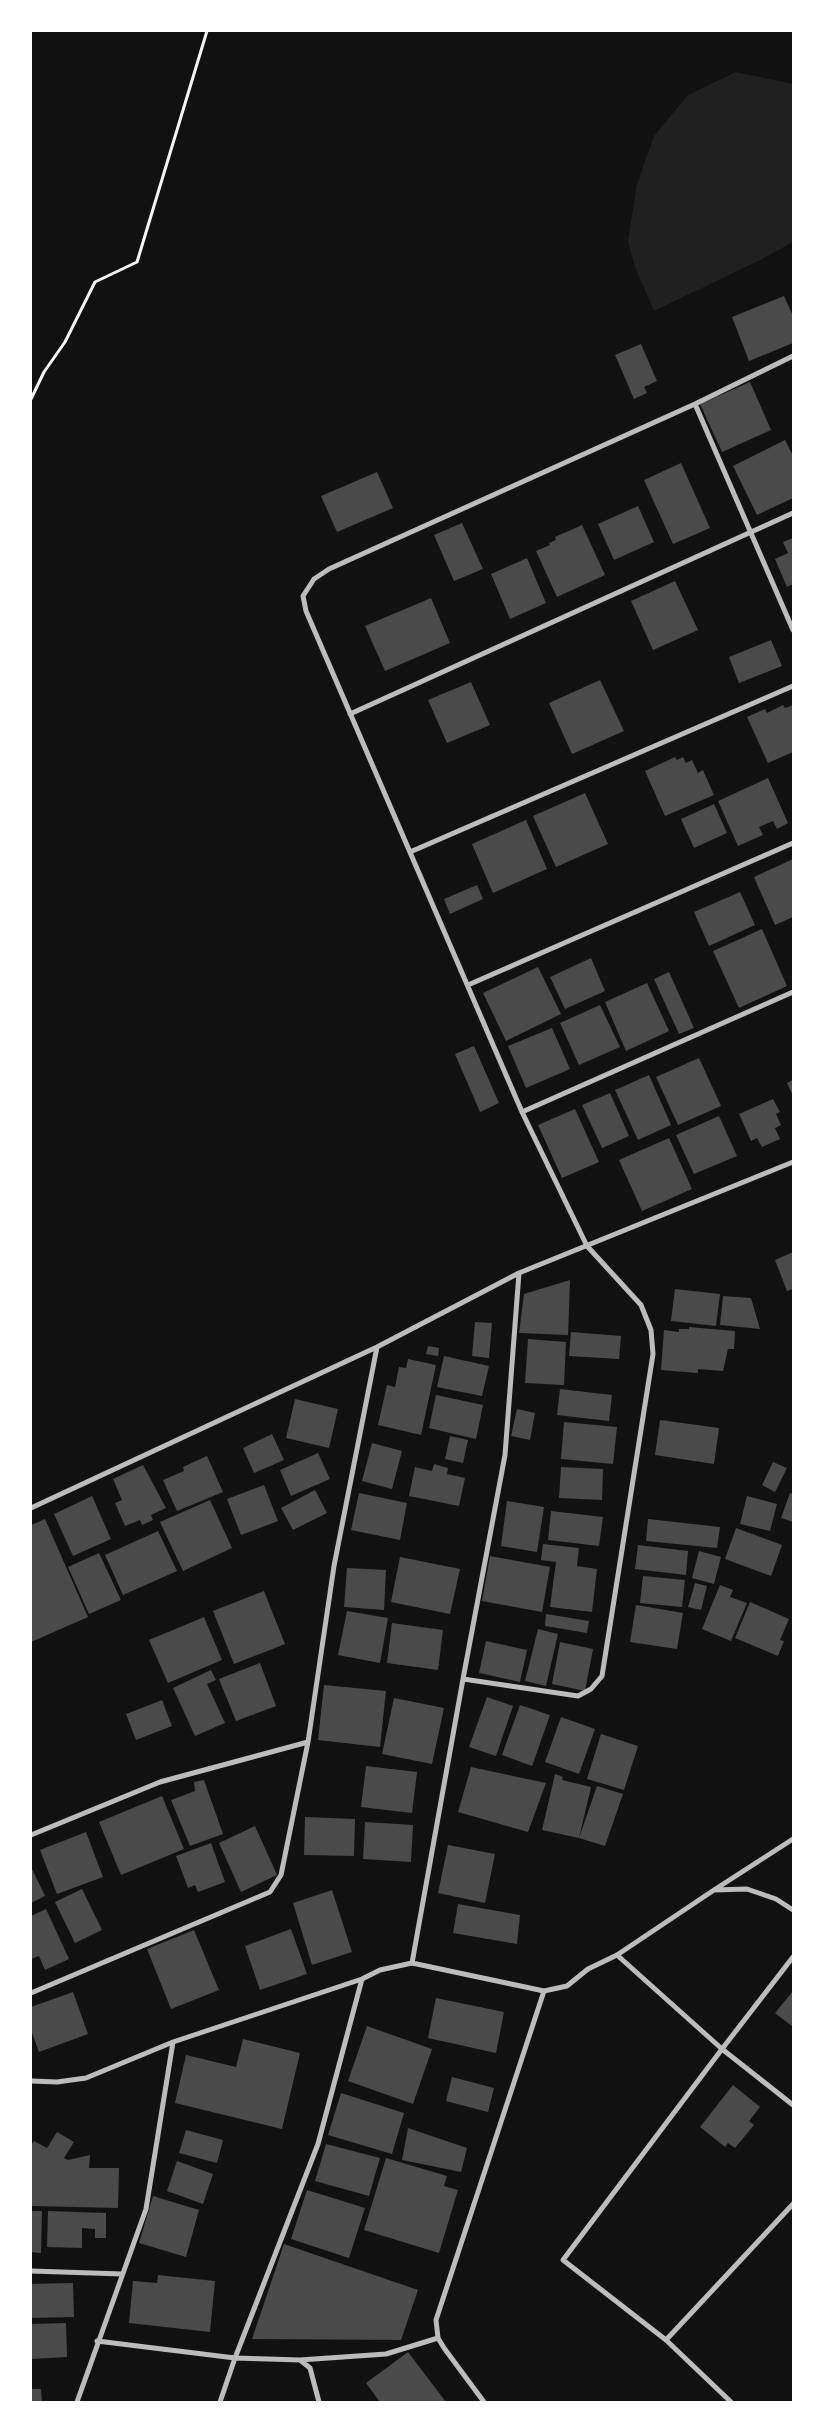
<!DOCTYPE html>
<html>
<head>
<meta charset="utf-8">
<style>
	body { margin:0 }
	#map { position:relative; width:824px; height:2433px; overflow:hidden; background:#111; font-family:"Fira Sans Condensed",sans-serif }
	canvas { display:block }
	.frame { position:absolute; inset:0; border:32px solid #fff; pointer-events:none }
</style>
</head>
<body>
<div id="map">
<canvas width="824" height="2433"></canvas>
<div class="frame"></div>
</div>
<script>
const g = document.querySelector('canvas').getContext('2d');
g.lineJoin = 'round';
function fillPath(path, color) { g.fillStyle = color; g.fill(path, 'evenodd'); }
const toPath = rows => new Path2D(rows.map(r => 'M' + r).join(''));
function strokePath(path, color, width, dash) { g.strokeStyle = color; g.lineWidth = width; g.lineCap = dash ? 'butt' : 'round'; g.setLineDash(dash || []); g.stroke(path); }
fillPath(toPath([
	[736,72,793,84,793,242,762,259,654,311,635,267,628,241,637,184,654,136,688,95]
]), '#202020');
fillPath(toPath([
	[784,296,793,316,793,343,749,361,732,317],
	[641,344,657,381,644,387,647,393,634,399,615,355],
	[750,382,771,430,722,452,700,404],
	[785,440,793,456,793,498,757,515,733,466],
	[681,463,710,528,673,544,644,480],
	[377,472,393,508,337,532,321,496],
	[638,506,654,542,614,560,598,524],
	[462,523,483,569,454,581,434,535],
	[582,525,605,575,557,597,536,551,550,545,549,543,556,540,555,537],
	[793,538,793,584,787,587,775,559,788,553,783,542],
	[527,558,546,603,510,619,491,574],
	[675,581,698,630,653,650,631,601],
	[431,598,450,643,385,671,365,626],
	[771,640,782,666,739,683,729,657],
	[600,680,624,731,572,754,549,703],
	[471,682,490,725,447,743,428,700],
	[783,705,785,708,793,705,793,752,768,763,747,717,765,709,767,713],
	[675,757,677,760,683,757,686,763,692,760,698,773,703,770,714,795,665,816,645,771],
	[768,778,788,823,777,829,773,821,759,827,763,835,738,846,718,801],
	[585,793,608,844,556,867,533,816],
	[714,804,727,833,694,848,681,819],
	[526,820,547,869,493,893,472,844],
	[793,859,793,917,775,925,754,877],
	[477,885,483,899,450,914,444,899],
	[740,892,755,925,709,946,694,912],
	[762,929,787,986,739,1008,713,951],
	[591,958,605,991,565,1009,550,977],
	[538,967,561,1014,506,1041,483,993],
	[669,972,694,1028,679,1034,654,979],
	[647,983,669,1031,626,1051,605,1002],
	[600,1005,620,1047,579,1065,560,1023],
	[552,1028,570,1069,526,1088,508,1046],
	[474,1046,499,1103,480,1112,455,1054],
	[699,1058,721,1106,678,1125,656,1077],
	[649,1075,671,1125,638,1140,615,1090],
	[793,1080,793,1096,787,1083],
	[610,1093,629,1136,602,1148,582,1105],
	[773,1099,780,1112,776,1114,781,1125,775,1128,780,1139,762,1147,757,1138,751,1141,739,1114],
	[575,1109,599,1162,562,1178,538,1125],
	[719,1116,737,1156,694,1174,676,1135],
	[669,1138,692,1189,642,1211,619,1160],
	[793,1252,793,1289,787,1291,775,1260],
	[570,1280,568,1335,519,1333,524,1294],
	[675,1289,720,1294,716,1326,671,1321],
	[723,1296,751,1298,760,1329,720,1325],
	[475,1322,492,1323,489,1358,472,1356],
	[689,1327,735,1331,734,1349,728,1349,723,1371,698,1369,698,1373,661,1370,664,1330,679,1332,679,1329,689,1329],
	[571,1332,621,1336,619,1359,569,1356],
	[528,1339,566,1342,564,1385,525,1383],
	[428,1346,439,1348,438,1356,426,1354],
	[444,1356,489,1366,482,1396,437,1387],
	[408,1359,436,1365,421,1435,378,1425,387,1385,395,1387,399,1367,406,1368],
	[560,1389,612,1395,609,1421,557,1415],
	[436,1395,483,1405,476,1439,429,1428],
	[295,1399,338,1409,329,1448,286,1438],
	[517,1409,535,1413,530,1440,511,1436],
	[660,1420,719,1428,714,1464,655,1455],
	[564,1422,617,1427,613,1464,561,1459],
	[272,1434,284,1460,254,1473,243,1448],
	[450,1436,468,1440,463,1463,445,1459],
	[372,1443,402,1451,392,1489,362,1481],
	[318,1453,330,1479,291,1496,280,1470],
	[207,1456,223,1492,177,1511,163,1480,184,1471,183,1467],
	[773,1462,787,1468,775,1492,762,1485],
	[434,1464,448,1468,447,1474,465,1478,459,1506,409,1496,415,1467,432,1471],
	[143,1465,166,1508,151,1515,153,1520,142,1525,140,1520,125,1526,115,1503,122,1500,113,1479],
	[561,1467,603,1469,602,1500,559,1498],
	[264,1485,278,1521,241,1535,227,1499],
	[315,1490,327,1513,293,1530,281,1508],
	[359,1493,407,1503,400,1540,351,1530],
	[790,1493,793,1494,793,1522,781,1518],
	[92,1496,111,1539,73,1556,54,1514],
	[747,1496,777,1504,770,1531,740,1524],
	[210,1500,232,1548,183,1571,160,1522],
	[507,1501,544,1507,537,1552,501,1546],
	[551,1511,603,1517,599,1546,548,1540],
	[45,1519,88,1617,31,1642,31,1525],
	[648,1519,720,1527,717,1548,646,1541],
	[736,1528,782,1545,771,1576,725,1559],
	[158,1531,177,1571,123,1595,105,1555],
	[543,1544,579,1548,577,1566,597,1569,592,1612,550,1607,556,1562,541,1560],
	[638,1545,688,1551,686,1575,635,1569],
	[699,1551,721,1557,714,1584,692,1578],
	[99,1553,121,1600,89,1614,68,1567],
	[490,1556,550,1567,542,1612,482,1601],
	[400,1557,460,1569,450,1614,391,1602],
	[347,1568,386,1570,384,1610,344,1607],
	[643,1576,685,1580,682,1607,640,1603],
	[695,1583,707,1586,701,1610,688,1607],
	[720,1585,733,1590,730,1597,747,1603,731,1641,702,1629],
	[264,1591,285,1644,234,1664,213,1611],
	[750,1602,789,1619,780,1640,784,1641,778,1656,735,1638],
	[636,1605,683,1613,677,1649,630,1642],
	[347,1611,388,1618,380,1663,338,1655],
	[546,1614,589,1621,587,1633,545,1626],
	[204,1617,222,1660,168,1683,149,1640],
	[392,1623,443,1630,438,1670,387,1663],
	[538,1629,558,1634,546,1686,525,1681],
	[486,1641,527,1650,520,1682,479,1673],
	[560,1642,593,1649,585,1691,552,1684],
	[260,1663,276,1706,236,1721,219,1679],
	[211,1670,216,1680,207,1684,225,1723,195,1736,173,1688],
	[324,1685,386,1691,380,1747,318,1740],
	[487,1697,513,1706,496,1756,469,1747],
	[394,1698,444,1708,432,1764,382,1754],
	[162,1700,172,1726,136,1740,126,1714],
	[520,1705,550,1715,532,1766,502,1755],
	[561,1717,595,1729,579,1774,545,1762],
	[601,1734,638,1746,624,1790,587,1779],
	[366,1766,417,1772,412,1813,361,1807],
	[471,1767,546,1783,528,1832,458,1812],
	[555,1774,563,1777,562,1780,591,1787,579,1838,542,1830],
	[204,1780,223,1834,190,1846,171,1800,195,1791,194,1782],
	[597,1786,623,1794,605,1846,579,1838],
	[162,1796,184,1849,121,1875,99,1822],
	[305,1817,355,1819,354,1856,304,1855],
	[365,1822,413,1825,411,1862,363,1859],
	[255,1826,277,1875,241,1892,219,1843],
	[86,1832,103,1877,57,1894,40,1850],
	[211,1843,225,1882,198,1892,195,1885,188,1888,176,1856],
	[448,1845,495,1854,485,1903,438,1893],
	[31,1867,45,1896,31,1903],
	[82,1889,102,1930,75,1943,55,1902],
	[332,1890,352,1952,312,1965,293,1903],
	[458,1904,520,1915,517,1944,453,1933],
	[46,1909,69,1959,45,1970,39,1956,31,1959,31,1916],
	[291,1929,307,1974,260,1990,245,1946],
	[194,1930,219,1990,171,2009,147,1949],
	[793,1991,793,2027,775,2013],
	[73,1992,88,2034,39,2052,31,2030,31,2007],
	[436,1998,504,2012,496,2053,428,2038],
	[367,2026,432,2049,413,2104,348,2081],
	[243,2039,300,2053,282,2129,175,2103,186,2055,236,2067],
	[452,2077,494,2088,488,2112,446,2101],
	[733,2085,760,2107,749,2121,754,2125,735,2148,728,2143,725,2147,700,2127],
	[341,2093,404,2113,392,2154,328,2135],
	[408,2128,467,2148,461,2172,402,2160],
	[186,2130,223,2140,217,2163,179,2153],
	[57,2132,74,2142,64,2158,68,2160,90,2155,89,2168,119,2168,118,2208,31,2206,31,2145,34,2141,47,2148],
	[326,2144,380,2158,369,2196,315,2181],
	[386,2158,447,2176,444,2186,458,2190,439,2253,364,2230],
	[177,2161,213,2174,203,2204,167,2191],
	[307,2190,365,2208,349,2258,291,2239],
	[153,2196,199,2210,186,2257,139,2243],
	[31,2211,42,2211,41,2253,31,2252],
	[48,2211,106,2213,106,2238,95,2238,95,2229,82,2228,82,2248,47,2247],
	[284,2244,418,2290,401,2340,252,2339],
	[158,2275,215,2281,210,2332,129,2323,133,2281,157,2283],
	[73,2283,74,2317,31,2318,31,2284],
	[66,2323,67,2357,31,2359,31,2324],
	[408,2352,446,2402,380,2402,366,2383],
	[31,2389,41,2389,42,2402,31,2402]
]), '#4a4a4a');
strokePath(toPath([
	[31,399,44,372,65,342,95,282,137,262,207,31]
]), '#f5f5f5', 3);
strokePath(toPath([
	[695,404,793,630],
	[350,714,793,513],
	[410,852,793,686],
	[468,985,793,843],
	[522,1112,793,992],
	[31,1508,377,1347,519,1273,793,1162],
	[463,1679,505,1455,519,1273],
	[31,1835,160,1782,308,1742],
	[714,1890,793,1839],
	[617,1955,722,2049,563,2260,666,2340,793,2204],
	[793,1957,722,2049,793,2105],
	[412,1963,463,1679,578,1696,591,1689,602,1676,653,1354,651,1330,641,1305,587,1246,522,1112,306,611,303,596,314,579,329,569,695,404,793,356],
	[31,1993,270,1892,281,1875,308,1742,334,1566,377,1347],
	[31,2081,57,2082,86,2078,173,2042,362,1979,380,1970,412,1963,544,1991,567,1986,588,1969,617,1955,714,1890,747,1889,776,1899,793,1910],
	[31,2271,122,2274],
	[666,2340,731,2402],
	[97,2341,235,2358,300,2360,310,2368,319,2402],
	[300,2360,386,2354,438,2338],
	[77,2402,146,2209,173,2042],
	[220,2402,235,2358,318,2144,362,1979],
	[484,2402,444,2348,438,2338,436,2320,544,1991]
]), '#bcbcbc', 5);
</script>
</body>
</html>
